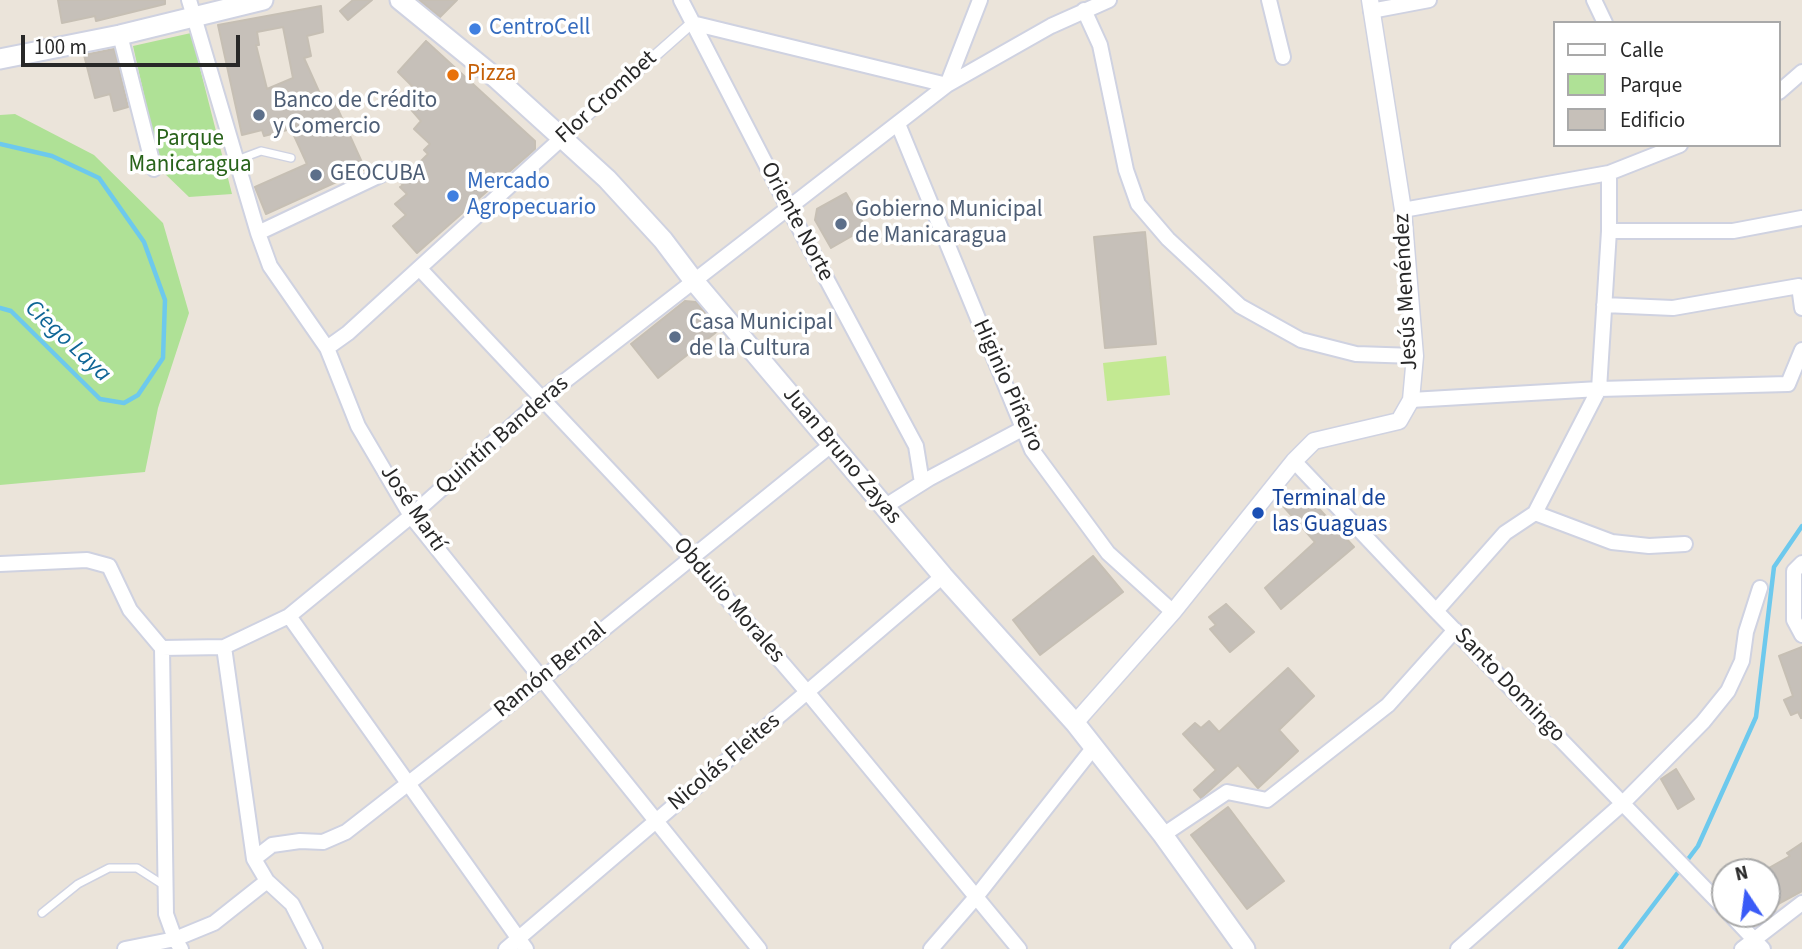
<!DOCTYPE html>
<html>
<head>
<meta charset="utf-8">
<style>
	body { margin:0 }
	#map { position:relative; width:1802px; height:949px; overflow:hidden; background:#ebe4da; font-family:"Source Sans 3",sans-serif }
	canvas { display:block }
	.legend { position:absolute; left:1553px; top:21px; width:228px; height:126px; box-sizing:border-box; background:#fff; border:2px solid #a9a9a9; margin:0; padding:9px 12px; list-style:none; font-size:21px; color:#282828 }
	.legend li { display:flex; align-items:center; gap:14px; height:35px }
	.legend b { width:35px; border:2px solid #a9a9a9 }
	.north { position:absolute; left:1711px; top:858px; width:70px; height:70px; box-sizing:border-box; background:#fff; border:2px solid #a9a9a9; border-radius:50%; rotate:347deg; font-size:19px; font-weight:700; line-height:28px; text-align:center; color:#282828 }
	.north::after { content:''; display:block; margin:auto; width:24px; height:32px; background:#3a5bf7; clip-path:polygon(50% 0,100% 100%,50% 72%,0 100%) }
	.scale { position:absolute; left:21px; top:35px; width:219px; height:32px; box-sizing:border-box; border:4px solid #282828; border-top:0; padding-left:9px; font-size:21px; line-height:24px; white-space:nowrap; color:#282828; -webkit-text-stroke:5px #fff; paint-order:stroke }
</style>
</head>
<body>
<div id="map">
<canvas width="1802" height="949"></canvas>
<ul class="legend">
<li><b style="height:9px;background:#fff"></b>Calle</li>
<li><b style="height:19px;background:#afe196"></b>Parque</li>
<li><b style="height:19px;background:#c6c0b9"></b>Edificio</li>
</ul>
<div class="north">N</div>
<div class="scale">100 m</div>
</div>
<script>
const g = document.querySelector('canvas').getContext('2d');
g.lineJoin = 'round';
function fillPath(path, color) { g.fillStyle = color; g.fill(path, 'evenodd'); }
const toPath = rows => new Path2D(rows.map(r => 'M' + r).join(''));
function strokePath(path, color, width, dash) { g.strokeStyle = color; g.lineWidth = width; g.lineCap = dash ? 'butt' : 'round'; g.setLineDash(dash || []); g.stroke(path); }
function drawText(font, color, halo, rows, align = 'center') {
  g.font = font + ' "Source Sans 3",sans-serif'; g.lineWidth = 7; g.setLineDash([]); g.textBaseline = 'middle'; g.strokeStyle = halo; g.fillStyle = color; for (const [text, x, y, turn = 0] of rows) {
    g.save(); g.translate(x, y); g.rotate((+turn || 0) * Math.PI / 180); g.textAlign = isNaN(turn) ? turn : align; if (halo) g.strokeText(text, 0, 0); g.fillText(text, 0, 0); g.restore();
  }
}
fillPath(toPath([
	[191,33,232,194,189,197,161,170,133,46],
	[15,114,94,155,163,223,189,313,158,408,145,472,0,485,0,115]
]), '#afe196');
fillPath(toPath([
	[1166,356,1170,395,1107,401,1103,363]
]), '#c3e992');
strokePath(toPath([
	[0,144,52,156,99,178,144,242,165,300,163,358,138,395,124,403,100,399,11,311,0,308],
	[1620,949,1698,846,1756,717,1774,567,1802,526]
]), '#6dc9ed', 4.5);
const building = toPath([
	[58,0,165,0,165,4,96,21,95,16,62,23,58,0],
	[353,0,372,0,348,20,340,11,353,0],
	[419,0,457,0,440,17,419,0],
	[321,6,323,32,307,36,311,56,304,58,326,107,335,103,365,169,266,214,255,187,307,164,291,129,264,136,262,130,242,135,218,25,321,6],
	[283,27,293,78,267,89,256,45,259,45,257,32,283,27],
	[426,41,535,141,535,149,417,253,393,226,406,215,395,204,407,194,400,187,403,185,400,182,428,154,424,150,430,144,414,129,421,121,401,98,412,86,398,72,426,41],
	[114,49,128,107,114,111,110,94,95,98,84,55,114,49],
	[846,193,866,228,831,248,815,220,817,209,846,193],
	[1145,232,1156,344,1105,348,1094,237,1145,232],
	[685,301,696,302,719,330,658,378,631,344,685,301],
	[1302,490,1354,547,1281,609,1265,588,1315,542,1283,506,1302,490],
	[1093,556,1123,592,1040,655,1013,620,1093,556],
	[1226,604,1254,632,1230,652,1210,629,1216,625,1209,617,1226,604],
	[1802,647,1802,718,1801,718,1798,712,1791,715,1784,700,1793,696,1779,656,1802,647],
	[1288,668,1314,696,1279,730,1298,751,1258,788,1238,765,1201,798,1194,790,1216,770,1183,734,1195,723,1201,728,1209,721,1219,732,1288,668],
	[1676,769,1694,799,1678,809,1661,779,1676,769],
	[1228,807,1284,881,1247,909,1191,835,1228,807],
	[1802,843,1802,891,1767,910,1767,869,1790,856,1787,853,1802,843]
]);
fillPath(building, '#c6c0b9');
strokePath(building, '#c6bfb4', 2);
const service = toPath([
	[237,160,261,151,291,158],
	[42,913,78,884,109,868,137,868,165,886]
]);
const pedestrian = toPath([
	[562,138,692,23]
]);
const minor = toPath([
	[189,0,258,233,270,266,327,348,358,426,411,516,759,949],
	[681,0,789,209,916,446,922,483],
	[1269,0,1283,57],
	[1594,0,1605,23],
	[1084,10,1100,45,1126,170,1138,204,1168,239,1240,306,1301,340,1356,354,1415,356],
	[1371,11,1429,0],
	[692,23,947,85,980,0],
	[120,35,154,169],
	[1779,92,1802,72],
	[898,124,1032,450,1108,553,1173,612],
	[1403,210,1609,173,1680,145],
	[1609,231,1733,231,1802,218],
	[258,233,391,170],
	[420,269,692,558,808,693,1019,949],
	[1604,305,1673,308,1799,286,1802,308],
	[327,348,348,333,562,138],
	[1411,400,1599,389,1788,384,1802,350],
	[1294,461,1436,611,1725,909],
	[884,507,930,478,1022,429],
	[1535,513,1612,542,1649,546,1685,544],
	[1802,563,1794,571,1794,620,1802,635],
	[0,564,87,560,109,566,130,610,162,648,166,914,175,939,181,949],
	[1436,611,1505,533,1535,513,1599,389,1609,231,1609,173],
	[289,616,526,949],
	[224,647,254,859,267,881,292,904,315,949],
	[162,648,224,647,289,616,411,516,543,398,947,85,1051,26,1109,0],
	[1163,835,1227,792,1267,800,1388,705,1455,630],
	[254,859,272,845,300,841,323,842,346,832,542,679,831,445],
	[1730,914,1763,949],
	[125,949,175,939,214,923,267,881],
	[506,949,943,576],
	[931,949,976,897,1094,747],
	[1458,949,1622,804,1703,722,1728,691,1742,661,1746,632,1760,588],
	[1742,949,1802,903]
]);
const tertiary = toPath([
	[1075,723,1173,612,1294,461,1314,441,1399,421,1411,400,1415,356,1403,210,1370,0]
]);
const secondary = toPath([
	[400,0,497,79,562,138,607,179,663,240,694,281,943,576,1075,723,1163,835,1245,949],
	[0,59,120,35,263,0]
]);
strokePath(service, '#cfd2e1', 10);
strokePath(pedestrian, '#cfd2e1', 13);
strokePath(minor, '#cfd2e1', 18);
strokePath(tertiary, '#cfd2e1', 19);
strokePath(secondary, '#cfd2e1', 23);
strokePath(service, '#fff', 7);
strokePath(pedestrian, '#fff', 10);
strokePath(minor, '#fff', 14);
strokePath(tertiary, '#fff', 16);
strokePath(secondary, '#fff', 19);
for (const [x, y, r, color] of [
	[475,29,7,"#3f7fe0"],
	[453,75,7,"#e8710a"],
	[259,115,7,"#5c6f8a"],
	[316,175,7,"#5c6f8a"],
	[453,196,7,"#3f7fe0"],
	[841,224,7,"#5c6f8a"],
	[675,337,7,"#5c6f8a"],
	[1258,513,7,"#1a4fb4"]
]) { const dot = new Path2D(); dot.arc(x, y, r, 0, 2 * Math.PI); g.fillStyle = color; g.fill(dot); strokePath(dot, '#fff', 2.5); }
drawText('23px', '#366cbe', '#fff', [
	["CentroCell",489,29],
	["Mercado",467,183],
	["Agropecuario",467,209]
], 'left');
drawText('23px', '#c56008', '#fff', [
	["Pizza",467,75]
], 'left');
drawText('23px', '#282828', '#fff', [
	["Flor Crombet",607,98,-42],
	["Oriente Norte",796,222,62],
	["Jesús Menéndez",1407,292,-93],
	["Higinio Piñeiro",1007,386,66],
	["Quintín Banderas",503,436,-41],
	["Juan Bruno Zayas",841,456,50],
	["José Martí",412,509,56],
	["Obdulio Morales",728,601,49],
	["Ramón Bernal",551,671,-39],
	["Santo Domingo",1509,686,46],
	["Nicolás Fleites",725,763,-40]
]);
drawText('23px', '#4e5e75', '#fff', [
	["Banco de Crédito",273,102],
	["y Comercio",273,128],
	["GEOCUBA",330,175],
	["Gobierno Municipal",855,211],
	["de Manicaragua",855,237],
	["Casa Municipal",689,324],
	["de la Cultura",689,350]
], 'left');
drawText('23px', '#28631a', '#fff', [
	["Parque",190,140],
	["Manicaragua",190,166]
]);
drawText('23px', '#164399', '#fff', [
	["Terminal de",1272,500],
	["las Guaguas",1272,526]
], 'left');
drawText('italic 24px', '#0f6696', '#fff', [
	["Ciego Laya",67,342,43]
]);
</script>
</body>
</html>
